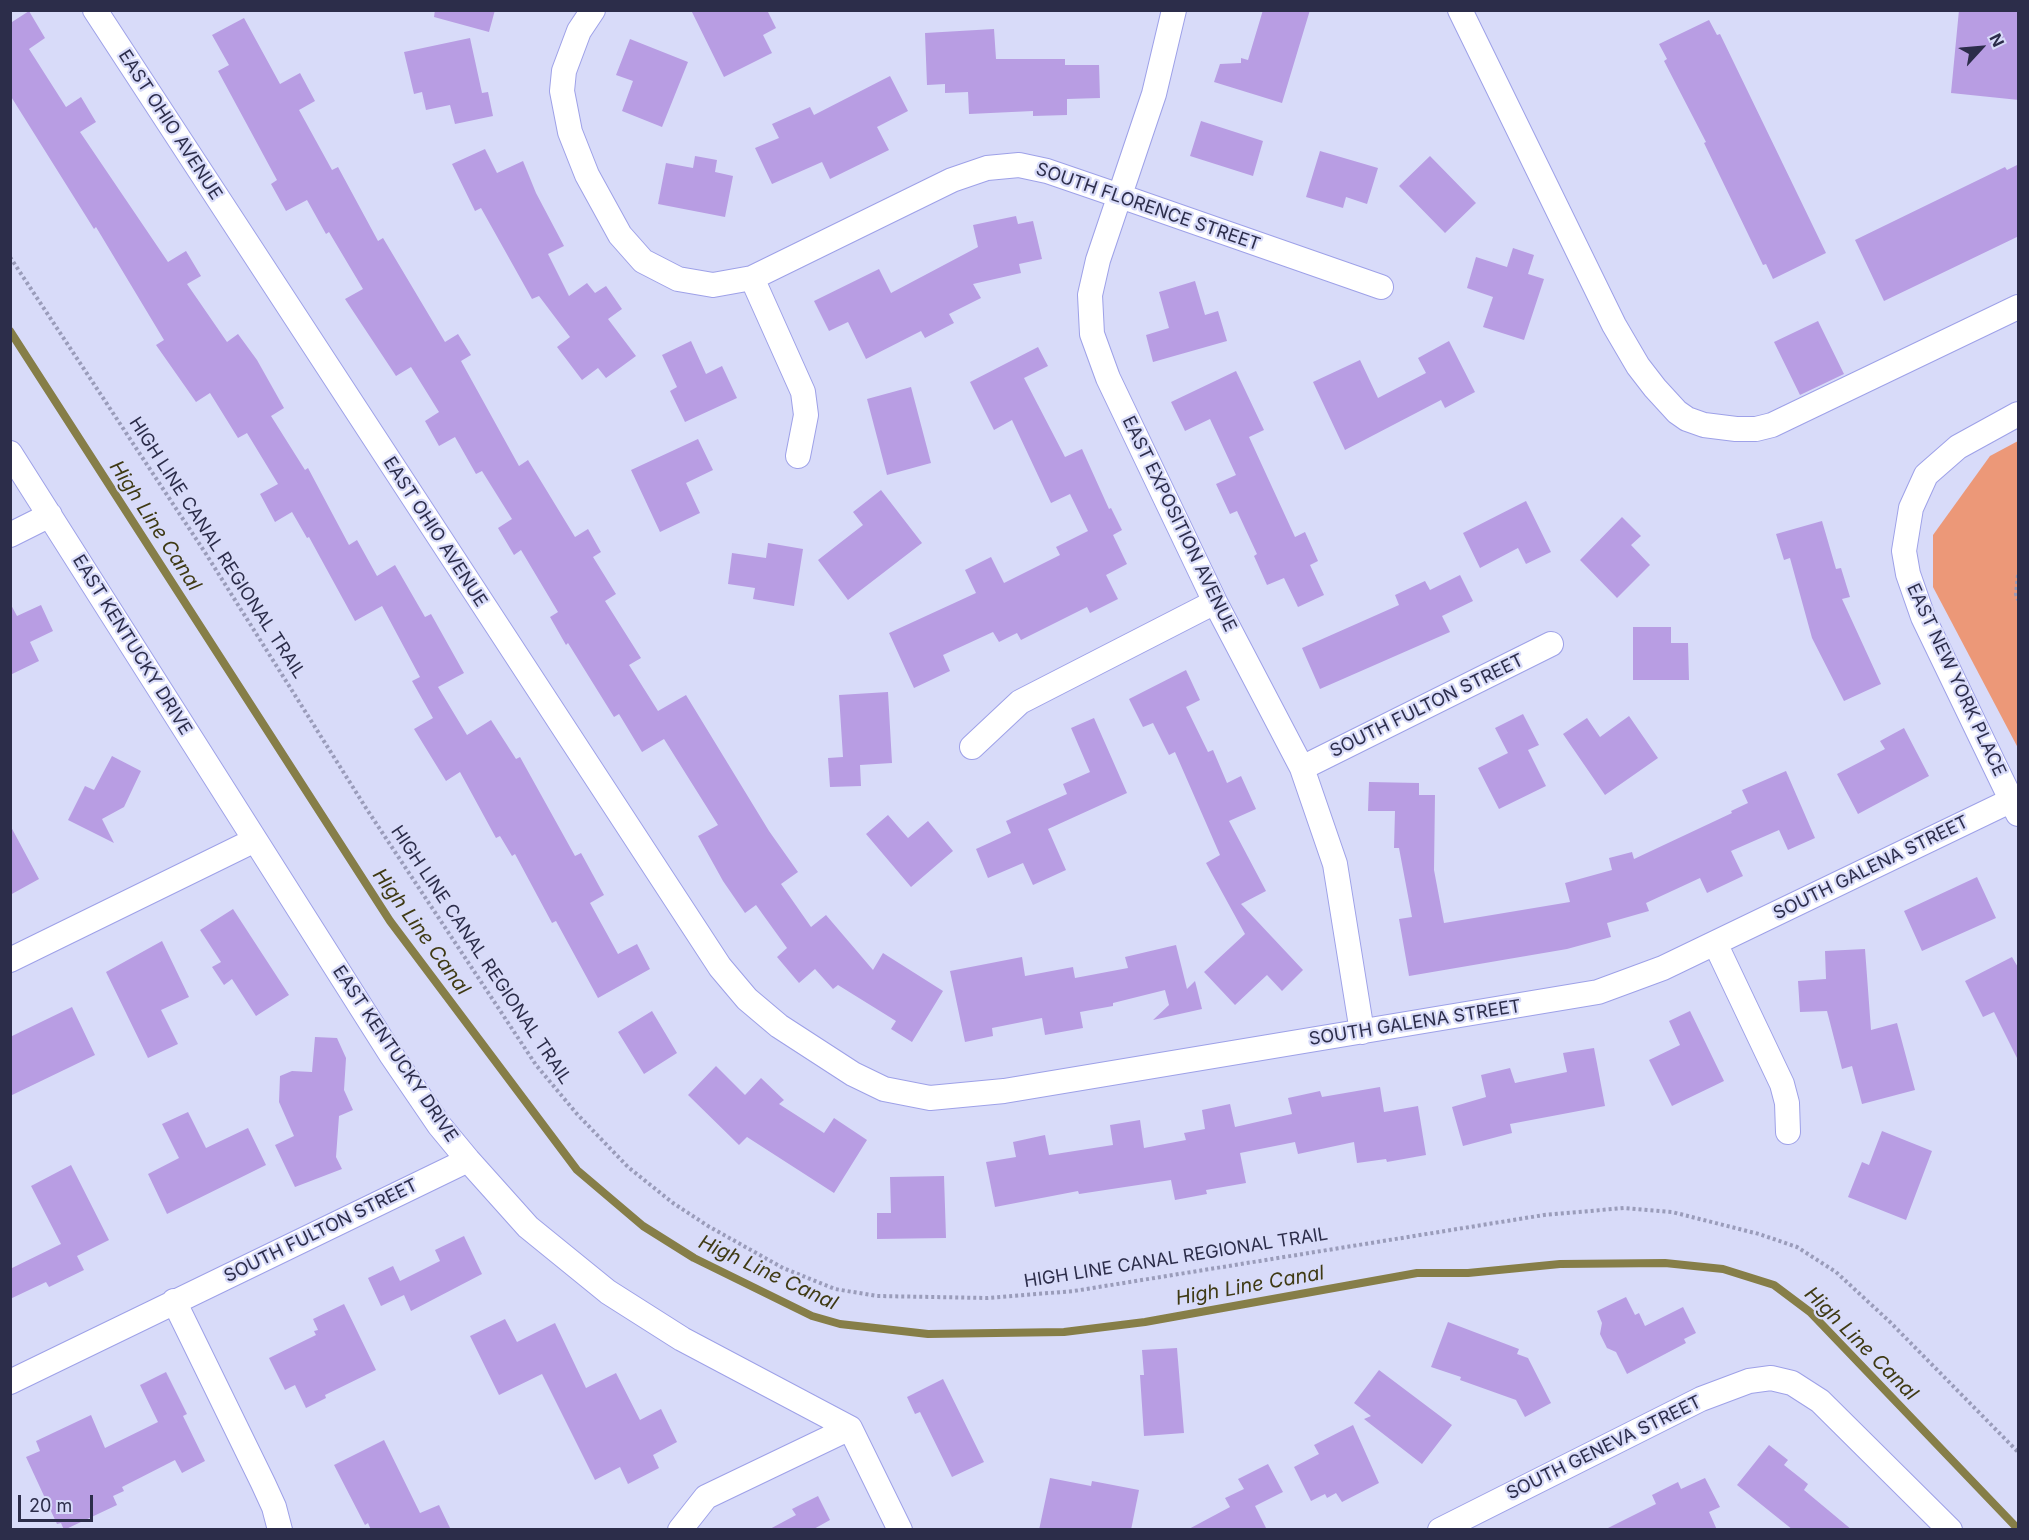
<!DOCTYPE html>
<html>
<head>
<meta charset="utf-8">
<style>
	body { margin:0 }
	#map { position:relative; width:2029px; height:1540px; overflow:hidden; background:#d8dbf9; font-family:Inter,sans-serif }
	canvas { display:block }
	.frame { position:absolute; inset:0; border:12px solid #2c2d4a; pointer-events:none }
	.north { position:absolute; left:1951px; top:18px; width:60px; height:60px; -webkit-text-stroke:4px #d8dbf9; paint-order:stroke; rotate:64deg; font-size:16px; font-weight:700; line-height:24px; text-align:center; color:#2c2d4a }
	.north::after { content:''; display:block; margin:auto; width:21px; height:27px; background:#2c2d4a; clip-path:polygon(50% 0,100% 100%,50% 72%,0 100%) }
	.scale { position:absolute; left:18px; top:1495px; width:75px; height:27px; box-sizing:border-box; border:3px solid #2c2d4a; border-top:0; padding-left:8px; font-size:18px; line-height:21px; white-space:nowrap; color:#2c2d4a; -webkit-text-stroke:4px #d8dbf9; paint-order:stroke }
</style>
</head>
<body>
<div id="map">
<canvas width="2029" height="1540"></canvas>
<div class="frame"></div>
<div class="north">N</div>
<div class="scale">20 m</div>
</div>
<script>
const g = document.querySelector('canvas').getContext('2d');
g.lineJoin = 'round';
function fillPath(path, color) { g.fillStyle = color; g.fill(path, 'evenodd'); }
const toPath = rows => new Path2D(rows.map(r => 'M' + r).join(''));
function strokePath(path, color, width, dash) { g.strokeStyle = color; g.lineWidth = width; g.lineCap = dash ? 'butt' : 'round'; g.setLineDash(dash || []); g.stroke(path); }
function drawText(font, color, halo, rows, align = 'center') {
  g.font = font + ' Inter,sans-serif'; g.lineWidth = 4.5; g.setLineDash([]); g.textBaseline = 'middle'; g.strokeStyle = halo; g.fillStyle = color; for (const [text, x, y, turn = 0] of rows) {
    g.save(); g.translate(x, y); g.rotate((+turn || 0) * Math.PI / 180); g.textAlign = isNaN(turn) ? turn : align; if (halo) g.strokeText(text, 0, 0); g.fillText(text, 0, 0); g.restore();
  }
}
fillPath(toPath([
	[2018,441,2018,748,1933,587,1933,535,1990,456]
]), '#ec9878');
strokePath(toPath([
	[10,331,390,921,577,1170,643,1226,694,1258,812,1316,840,1324,928,1334,1064,1332,1145,1322,1417,1273,1468,1273,1560,1264,1665,1263,1723,1269,1774,1285,1810,1312,2018,1529]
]), '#867e48', 8);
fillPath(toPath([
	[435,10,495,10,489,32,434,17],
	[691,10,767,10,776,28,763,35,772,53,724,77],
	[1263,10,1310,10,1282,103,1214,82,1220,64,1241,63,1241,58,1248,60],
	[1959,10,2019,10,2019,100,1951,93],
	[29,11,45,38,29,49,66,107,81,97,96,122,80,132,168,262,186,251,201,276,187,284,227,342,238,334,257,360,284,408,271,416,305,470,308,468,349,545,357,540,377,576,395,565,425,617,431,614,464,673,438,687,467,735,491,720,516,759,520,757,575,856,581,853,604,895,590,903,618,954,637,944,650,969,598,998,556,921,552,923,515,854,512,856,500,836,496,838,460,772,446,781,414,729,433,718,412,681,420,677,382,606,355,621,309,537,307,538,292,512,275,522,260,494,278,484,247,433,238,438,210,393,196,402,156,345,164,340,96,227,94,229,10,95,10,20,12,22],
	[244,18,280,84,300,73,315,101,299,110,332,170,338,167,378,241,383,238,445,342,458,334,471,355,461,361,519,466,528,460,575,537,588,529,601,552,593,557,616,594,605,601,641,658,629,665,658,711,686,695,769,831,798,872,781,884,811,927,826,915,873,970,883,953,943,991,912,1042,891,1029,896,1021,838,985,833,989,815,969,799,983,777,957,787,948,756,905,745,913,723,881,698,836,718,825,664,739,642,752,619,714,614,717,568,643,566,645,550,617,558,612,521,550,514,555,498,528,512,519,482,471,476,474,455,437,439,446,425,421,439,412,411,367,396,376,345,299,363,289,329,232,326,234,307,200,286,211,271,184,277,180,218,71,229,65,212,35],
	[1709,20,1717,35,1720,34,1826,253,1773,279,1766,264,1763,265,1704,143,1706,142,1664,61,1667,59,1659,44],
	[994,29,996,59,1065,59,1065,65,1099,65,1100,98,1067,99,1067,115,1033,116,1033,111,969,114,968,92,945,93,945,84,927,85,925,33],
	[470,38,482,93,488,92,493,116,455,124,450,105,426,110,422,92,414,94,404,52],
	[630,39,688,62,662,127,622,111,633,81,616,75],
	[890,76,908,111,877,127,889,150,830,179,822,162,772,184,755,148,779,138,772,124,810,107,814,115],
	[1201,121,1263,141,1253,176,1190,156],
	[485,149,497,173,523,161,536,193,564,246,548,254,569,296,587,283,595,293,606,286,622,309,608,319,636,356,606,378,598,368,582,380,557,347,570,337,539,296,532,299,481,208,475,211,452,164],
	[1320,151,1378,168,1367,204,1346,197,1343,208,1306,197],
	[695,156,717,160,715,172,733,176,725,217,658,204,666,163,693,168],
	[1430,156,1476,203,1445,233,1399,186],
	[2019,164,2019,236,1884,301,1855,240,2005,167,2007,170],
	[1016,216,1018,224,1033,221,1042,259,1019,264,1021,273,973,284,981,298,949,314,954,323,925,338,921,331,866,359,848,322,829,331,814,301,879,269,891,293,978,247,973,225],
	[1513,248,1534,255,1528,274,1544,279,1524,340,1483,327,1493,297,1467,288,1476,257,1507,267],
	[1195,281,1205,315,1218,311,1227,341,1153,362,1146,335,1169,328,1159,292],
	[1818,321,1844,374,1800,395,1774,342],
	[691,341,706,374,722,366,737,398,685,422,670,391,677,387,662,355],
	[1449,341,1475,392,1445,408,1441,400,1345,450,1313,382,1360,360,1378,398,1426,373,1418,358],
	[1038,347,1048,366,1024,378,1065,457,1082,449,1109,509,1111,508,1122,530,1113,535,1127,564,1106,575,1118,599,1090,613,1087,607,1021,640,1017,633,999,642,993,632,943,655,950,671,914,688,889,633,976,593,965,570,991,557,1004,583,1060,555,1056,547,1088,531,1070,494,1051,503,1012,420,994,430,970,382],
	[1236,371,1264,430,1249,437,1295,537,1305,532,1318,561,1310,565,1324,595,1298,607,1284,578,1267,585,1254,556,1257,554,1237,511,1230,514,1216,484,1236,475,1210,419,1185,431,1171,402],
	[911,387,931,463,887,475,867,399],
	[698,439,713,470,686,483,700,513,660,532,631,470],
	[881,490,922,543,848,600,818,560,863,525,853,512],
	[1526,501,1551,552,1526,564,1518,548,1480,568,1463,533],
	[1622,517,1641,536,1631,545,1650,565,1617,598,1580,560],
	[1822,521,1836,569,1841,568,1850,597,1842,599,1881,684,1844,701,1812,638,1790,558,1784,560,1776,534],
	[768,543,803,549,794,606,753,599,755,588,728,584,732,553,766,558],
	[1460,575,1473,601,1442,616,1450,632,1320,689,1302,648,1399,605,1395,595,1425,581,1430,590],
	[10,603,17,616,41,605,53,631,30,642,39,661,10,675],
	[1633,627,1671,627,1671,643,1688,643,1689,680,1633,680],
	[1186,670,1200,700,1186,707,1208,752,1213,750,1227,783,1241,776,1256,809,1229,821,1266,891,1241,904,1303,970,1282,991,1267,975,1235,1005,1204,972,1245,934,1206,863,1220,855,1175,752,1169,755,1153,723,1143,727,1129,699],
	[888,692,892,763,860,765,861,786,830,787,828,758,843,757,839,695],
	[1523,714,1539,745,1528,750,1546,786,1499,809,1478,768,1508,753,1495,728],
	[1629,716,1658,758,1605,795,1563,734,1587,718,1600,737],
	[1094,718,1127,793,1048,829,1066,870,1033,885,1023,863,988,878,976,849,1011,833,1006,821,1067,794,1063,784,1090,772,1071,728],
	[1904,728,1929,776,1858,814,1837,774,1885,749,1880,741],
	[112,756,141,771,124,807,102,819,114,843,68,820,85,786,94,790],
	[1786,771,1815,838,1788,850,1779,830,1731,851,1743,876,1707,893,1700,878,1646,903,1649,911,1607,923,1611,937,1567,949,1409,976,1399,919,1412,917,1399,848,1394,848,1395,811,1368,811,1369,782,1419,783,1419,795,1435,795,1434,870,1444,923,1570,902,1565,883,1612,870,1609,858,1632,852,1634,859,1732,813,1731,811,1748,803,1742,790],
	[888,815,908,838,928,821,953,851,911,887,866,834],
	[10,825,39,879,10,895],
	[1977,877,1996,918,1922,951,1904,911],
	[233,909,289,995,256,1016,232,979,224,985,212,967,221,962,200,930],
	[162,941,189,997,161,1010,178,1044,148,1058,106,972],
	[1176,945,1187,989,1195,981,1202,1009,1153,1020,1169,1005,1165,990,1113,1003,1113,1006,1080,1012,1083,1028,1045,1035,1042,1018,992,1028,993,1036,965,1042,950,971,1022,957,1025,976,1073,967,1075,978,1128,968,1125,957],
	[1865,949,1871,1030,1897,1023,1915,1090,1862,1104,1852,1066,1842,1069,1827,1011,1800,1012,1798,981,1826,979,1825,951],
	[2012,957,2019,969,2019,1062,1994,1012,1983,1017,1965,981],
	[72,1007,95,1055,10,1096,10,1037],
	[652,1011,677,1053,644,1074,618,1032],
	[1690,1011,1724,1081,1672,1106,1649,1060,1680,1045,1669,1021],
	[315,1037,337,1038,346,1058,344,1090,353,1110,339,1116,336,1157,342,1169,295,1187,275,1145,294,1136,279,1102,280,1076,292,1071,312,1072],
	[1594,1048,1605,1106,1510,1124,1512,1133,1463,1146,1452,1107,1486,1097,1481,1075,1510,1068,1515,1083,1567,1072,1563,1053],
	[716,1066,745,1095,761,1078,784,1100,779,1104,824,1133,834,1118,867,1140,834,1193,747,1137,739,1145,688,1095],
	[1380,1087,1384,1112,1418,1106,1426,1155,1387,1162,1386,1159,1357,1163,1354,1142,1298,1154,1295,1142,1240,1153,1246,1183,1206,1190,1207,1194,1175,1200,1171,1180,1079,1194,1078,1191,995,1207,986,1162,1016,1157,1013,1142,1045,1135,1049,1155,1113,1145,1110,1125,1140,1120,1144,1148,1186,1140,1184,1133,1205,1129,1202,1110,1230,1104,1235,1127,1292,1114,1288,1098,1320,1091,1322,1097],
	[188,1112,206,1148,248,1128,266,1165,167,1214,148,1174,179,1158,162,1124],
	[1882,1131,1932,1151,1906,1220,1848,1197,1862,1162,1869,1165],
	[71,1165,109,1240,77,1256,84,1270,49,1287,46,1282,10,1299,10,1269,61,1244,31,1186],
	[944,1176,946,1238,877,1239,877,1213,891,1213,890,1177],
	[464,1236,482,1274,411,1311,404,1295,381,1306,368,1278,393,1266,400,1281,440,1261,435,1250],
	[1626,1297,1635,1315,1639,1313,1645,1326,1683,1307,1696,1333,1684,1339,1686,1343,1627,1374,1616,1352,1607,1348,1600,1334,1602,1323,1597,1311],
	[344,1304,376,1370,325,1395,326,1398,306,1408,295,1385,285,1390,269,1358,316,1335,314,1331,318,1330,313,1319],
	[505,1319,517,1342,555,1323,586,1388,616,1373,640,1420,661,1409,677,1442,653,1455,659,1468,628,1484,620,1467,595,1480,542,1374,499,1395,470,1336],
	[1448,1322,1519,1349,1517,1354,1528,1358,1551,1403,1525,1417,1516,1400,1460,1380,1461,1377,1431,1367],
	[1177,1348,1184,1433,1144,1436,1140,1375,1144,1375,1142,1350],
	[1379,1370,1452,1425,1422,1464,1364,1419,1371,1416,1354,1403],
	[166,1372,187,1414,183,1416,205,1461,182,1473,175,1460,122,1487,124,1491,113,1496,117,1505,64,1530,61,1523,57,1524,26,1457,40,1451,36,1441,91,1415,105,1448,158,1422,140,1385],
	[943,1379,984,1462,952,1477,920,1412,915,1414,907,1397],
	[1353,1425,1379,1483,1342,1502,1336,1493,1327,1498,1325,1494,1311,1501,1294,1467,1319,1454,1314,1445],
	[384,1440,420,1513,439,1505,451,1530,371,1530,368,1523,365,1525,334,1465],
	[1769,1445,1788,1460,1784,1465,1808,1484,1804,1490,1852,1530,1793,1530,1737,1485],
	[1268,1464,1283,1492,1255,1506,1267,1530,1187,1530,1230,1507,1225,1498,1244,1489,1238,1479],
	[1050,1478,1091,1486,1092,1481,1139,1490,1131,1530,1039,1530],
	[1705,1478,1720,1507,1709,1512,1717,1530,1604,1530,1656,1504,1652,1495,1678,1482,1681,1489],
	[818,1496,830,1520,812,1530,768,1530,796,1515,792,1509]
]), '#b89de3');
const minor = toPath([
	[95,10,720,967,747,999,779,1026,853,1074,884,1089,930,1098,1004,1091,1598,992,1663,968,2012,800],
	[593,10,579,31,564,71,562,91,570,132,587,175,620,235,643,261,678,279,713,285,752,278,952,180,987,168,1019,165,1047,171,1120,196,1381,287],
	[1174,10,1154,94,1098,260,1090,295,1092,334,1108,378,1215,602,1302,768,1335,864,1362,1032],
	[1460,10,1614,325,1638,366,1655,388,1677,412,1687,419,1704,425,1736,429,1756,429,1772,425,2018,307],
	[752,278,803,392,806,415,798,456],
	[2018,414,1958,447,1926,475,1911,508,1904,551,1908,574,1923,617,2018,814],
	[10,453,392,1056,439,1125,468,1160,528,1227,608,1292,682,1339,850,1428,900,1530],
	[10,535,50,515],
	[972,747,1020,702,1215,602],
	[1302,768,1551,644],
	[1715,943,1782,1084,1787,1103,1788,1132],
	[10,960,255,840],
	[174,1301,263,1483,274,1507,280,1530],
	[10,1382,468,1160],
	[680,1530,706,1497,850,1428],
	[1440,1530,1701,1399,1749,1381,1771,1378,1792,1383,1820,1401,1950,1530]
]);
strokePath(minor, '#9ea1e8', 26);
strokePath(toPath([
	[10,257,206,554,366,808,536,1065,577,1114,628,1167,673,1203,708,1226,783,1268,835,1289,877,1296,988,1298,1074,1291,1544,1215,1624,1208,1672,1212,1759,1234,1797,1247,1836,1272,1890,1322,2018,1452],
	[2018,575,2016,594,2018,600]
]), '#9a9cba', 4, [3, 3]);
strokePath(minor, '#fff', 24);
drawText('18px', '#2c2d4a', '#d8dbf9', [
	["EAST OHIO AVENUE",170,125,57],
	["SOUTH FLORENCE STREET",1148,207,19],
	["EAST EXPOSITION AVENUE",1179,524,64],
	["EAST OHIO AVENUE",435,532,57],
	["HIGH LINE CANAL REGIONAL TRAIL",217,548,57],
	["EAST KENTUCKY DRIVE",132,645,58],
	["EAST NEW YORK PLACE",1956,680,65],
	["SOUTH FULTON STREET",1427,706,-26],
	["SOUTH GALENA STREET",1871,868,-26],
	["HIGH LINE CANAL REGIONAL TRAIL",481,955,56],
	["SOUTH GALENA STREET",1415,1023,-9],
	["EAST KENTUCKY DRIVE",395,1054,56],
	["SOUTH FULTON STREET",321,1231,-26],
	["HIGH LINE CANAL REGIONAL TRAIL",1176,1258,-9],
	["SOUTH GENEVA STREET",1604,1448,-26]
]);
drawText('italic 20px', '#3f3a14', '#d8dbf9', [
	["High Line Canal",155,526,57],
	["High Line Canal",421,932,54],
	["High Line Canal",768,1273,25],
	["High Line Canal",1250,1286,-10],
	["High Line Canal",1861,1344,45]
]);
</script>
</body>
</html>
